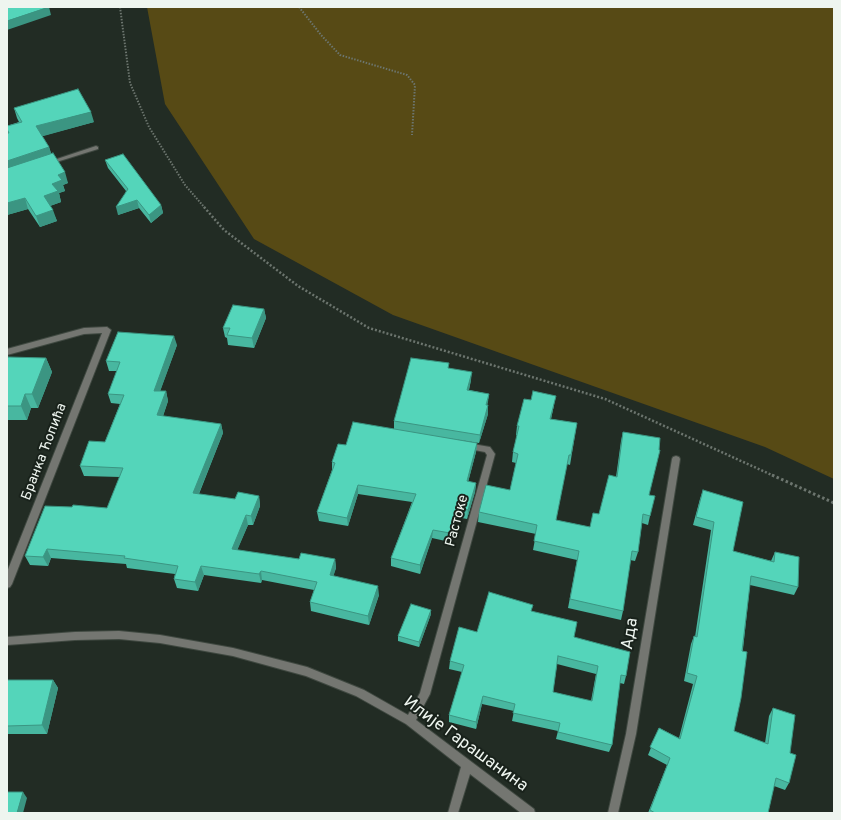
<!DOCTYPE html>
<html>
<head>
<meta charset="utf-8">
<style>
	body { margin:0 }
	#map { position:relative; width:841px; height:820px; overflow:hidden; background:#222c24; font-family:Overpass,sans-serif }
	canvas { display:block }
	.frame { position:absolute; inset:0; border:8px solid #eef5ef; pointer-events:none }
</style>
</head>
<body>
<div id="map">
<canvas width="841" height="820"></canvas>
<div class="frame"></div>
</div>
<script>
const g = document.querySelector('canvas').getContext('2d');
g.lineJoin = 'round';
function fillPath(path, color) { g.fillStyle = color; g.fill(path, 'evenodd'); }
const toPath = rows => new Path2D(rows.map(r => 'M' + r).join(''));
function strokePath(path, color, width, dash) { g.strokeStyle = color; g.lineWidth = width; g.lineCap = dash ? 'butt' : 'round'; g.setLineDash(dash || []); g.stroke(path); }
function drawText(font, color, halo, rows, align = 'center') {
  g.font = font + ' Overpass,sans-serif'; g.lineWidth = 4; g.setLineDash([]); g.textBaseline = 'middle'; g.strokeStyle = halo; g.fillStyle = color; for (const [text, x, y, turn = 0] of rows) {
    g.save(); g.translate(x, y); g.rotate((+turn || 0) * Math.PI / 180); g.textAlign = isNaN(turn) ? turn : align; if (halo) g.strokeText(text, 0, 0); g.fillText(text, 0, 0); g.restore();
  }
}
fillPath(toPath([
	[147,7,834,7,834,479,765,447,393,315,254,239,165,104]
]), '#574a15');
const minor = toPath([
	[96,146,98,147,98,149,50,164,46,164,45,163,96,146],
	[107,327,111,330,12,584,10,587,7,588,7,572,102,333,84,334,7,355,7,349,84,328,107,327],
	[467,443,490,447,495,454,430,694,416,720,534,809,535,813,521,813,470,774,458,813,448,813,461,767,406,724,356,696,306,676,233,656,160,643,119,639,75,640,7,645,7,637,75,632,119,631,160,635,233,648,307,667,364,690,408,715,420,693,487,455,485,452,464,448,463,446,464,444,467,443],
	[676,456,679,457,680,459,636,734,618,813,608,813,626,734,672,459,673,457,676,456]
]);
strokePath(minor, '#3f4840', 2);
strokePath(toPath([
	[120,7,130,83,149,127,185,185,205,208],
	[299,7,321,35,340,55,407,75,415,85,412,135]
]), '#6c756e', 2, [1.5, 1.5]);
strokePath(toPath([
	[204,207,224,230,298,286,369,328,605,399,774,476]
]), '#6c756e', 2.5, [2, 2]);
strokePath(toPath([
	[772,475,834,503]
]), '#6c756e', 3, [2.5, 2.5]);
fillPath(minor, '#747671');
fillPath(toPath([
	[14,108,94,122,42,136,49,147,51,154,68,183,63,185,65,191,59,193,61,202,50,206,57,221,40,227,28,209,7,215,8,133,7,130,7,126,19,122,17,118],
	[105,160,161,205,163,213,151,223,139,208,118,215,126,191,108,168],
	[264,309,266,318,254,348,228,345,227,338,225,337,223,328],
	[177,345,160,391,166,391,168,401,163,416,221,424,223,433,199,494,235,499,259,496,260,506,253,525,248,525,237,550,299,559,335,559,336,568,333,576,379,595,369,625,311,611,310,602,314,590,262,580,261,583,204,575,198,591,177,588,174,579,175,574,127,568,126,564,51,558,48,566,30,565,25,556,72,507,107,508,120,477,84,476,80,466,105,442,120,404,111,403,108,394,117,371,109,371,106,361],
	[46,358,52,372,38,408,31,408,27,420,7,420,7,360],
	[449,368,471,380,469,390,489,394,487,405,488,405,488,414,479,443,434,436,477,443,476,452,468,482,476,483,475,492,467,519,457,517,450,542,432,538,420,574,391,566,391,558,412,502,358,494,348,526,319,521,317,512,332,470,332,462,346,445,394,429,394,421],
	[531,400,554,405,551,419,577,423,570,465,567,464,556,520,590,527,599,514,616,477,621,441,623,432,649,495,650,516,648,525,642,523,638,552,635,561,630,560,623,611,621,620,568,608,577,560,533,550,536,534,478,522,479,512,510,490,516,463,512,462,513,452,517,435,516,435,517,426],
	[703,490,733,551,771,561,775,552,798,587,794,595,750,585,734,731,765,743,769,716,773,708,790,753,789,783,785,790,774,786,768,813,648,813,667,765,648,755,659,728,679,738,693,684,684,681,691,644,694,636,695,637,711,530,693,525,700,499],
	[532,611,574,637,626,676,624,684,620,683,612,745,609,752,556,739,558,731,512,721,514,711,482,704,476,729,449,722,449,715,462,672,449,669,450,661,477,632],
	[557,664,596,674,591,701,553,692],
	[431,614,419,647,398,641,398,636],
	[7,680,53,680,58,688,47,734,7,734]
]), '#48b7a0');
fillPath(toPath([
	[49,7,51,15,7,30,7,21],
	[91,112,94,122,40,137,36,126],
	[49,147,53,158,7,173,7,161],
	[65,172,68,183,63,185,65,191,59,193,61,202,47,207,44,196,58,175],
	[25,198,28,209,7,215,7,203],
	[137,200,139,208,118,215,116,207],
	[161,205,163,213,151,223,149,215],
	[53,210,57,221,40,227,36,216],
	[264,309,266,318,254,348,252,338],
	[174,336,177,345,157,400,154,391],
	[46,358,52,372,38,408,32,394],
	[472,372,471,380,467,398,467,390],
	[166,391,168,401,160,425,157,415],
	[25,394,31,408,27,420,21,406],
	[489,394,488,402,485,413,486,405],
	[556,396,554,405,549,428,550,419],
	[488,405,488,414,479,443,480,435],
	[221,424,223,433,195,503,193,493],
	[477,443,476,452,466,490,467,481],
	[476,483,475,492,467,519,468,510],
	[358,485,358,494,348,526,347,518],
	[259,496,260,506,253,525,251,516],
	[457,508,457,517,450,542,450,533],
	[246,515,248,525,234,558,232,549],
	[433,530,432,538,420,574,420,565],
	[47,549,51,558,48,566,43,557],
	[335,559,336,568,331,584,330,575],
	[201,566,204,575,198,591,195,582],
	[261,571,262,580,261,583,259,574],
	[378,586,379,595,369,625,368,616],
	[431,610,431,614,419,647,419,642],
	[53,680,58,688,47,734,42,725],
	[483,696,482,704,476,729,476,722],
	[23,792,27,798,23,813,17,813]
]), '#3b9582');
const building = toPath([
	[7,7,49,7,7,21,7,7],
	[78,89,91,112,36,126,49,147,7,161,7,133,9,133,7,129,7,126,22,122,14,108,78,89],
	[53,153,65,172,58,175,62,180,52,184,58,191,44,196,53,210,36,216,25,198,7,203,7,168,53,153],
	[123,154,161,205,149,215,137,200,116,207,128,189,105,160,123,154],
	[233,305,264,309,252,338,227,335,230,328,223,328,233,305],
	[118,332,174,336,154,391,166,391,157,415,221,424,193,493,235,499,238,492,259,496,251,516,246,515,232,549,299,559,301,553,335,559,330,575,378,586,368,616,310,602,317,582,261,571,259,574,201,566,195,582,174,579,178,566,124,558,125,556,47,549,43,557,25,556,45,506,72,507,73,505,107,508,123,468,80,466,89,441,105,442,124,395,108,394,120,362,106,361,118,332],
	[8,357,46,358,32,394,25,394,21,406,7,406,7,360,8,357],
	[411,358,449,363,448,368,472,372,467,390,489,394,486,405,488,405,480,435,394,421,411,358],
	[533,391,556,396,550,419,577,423,571,455,569,455,556,520,590,527,593,513,599,514,609,475,617,477,623,432,660,438,659,450,660,450,649,495,655,496,650,516,643,514,638,552,632,551,623,611,570,599,579,551,534,541,537,525,479,512,486,485,510,490,518,454,513,452,519,426,517,426,524,399,531,400,533,391],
	[353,422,477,443,467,481,476,483,468,510,457,508,450,533,433,530,420,565,391,558,416,494,358,485,347,518,317,512,335,463,332,462,338,444,346,445,353,422],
	[703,490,743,502,733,551,774,562,775,552,799,557,798,587,751,576,742,651,747,652,741,698,734,731,768,744,773,708,795,715,790,753,796,755,789,783,776,778,768,813,655,813,650,810,670,758,650,747,659,728,680,739,697,676,687,673,694,636,697,637,714,522,696,517,703,490],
	[489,592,533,605,531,611,577,622,574,637,630,652,626,676,621,675,612,745,558,732,560,723,513,713,515,704,483,696,476,722,449,715,464,665,450,661,459,627,477,632,489,592],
	[558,656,598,666,592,701,553,692,558,656],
	[411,604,431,610,419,642,398,636,411,604],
	[7,680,53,680,42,725,7,726,7,680],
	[7,792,23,792,17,813,7,813,7,792]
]);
fillPath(building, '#54d5ba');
strokePath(building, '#3b9582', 1);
drawText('14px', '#eef5ef', '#19221b', [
	["Бранка Ћопића",45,452,-69],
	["Растоке",458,521,-75]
]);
drawText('17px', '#eef5ef', '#19221b', [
	["Ада",631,634,-81],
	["Илије Гарашанина",465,745,36]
]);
</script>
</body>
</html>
